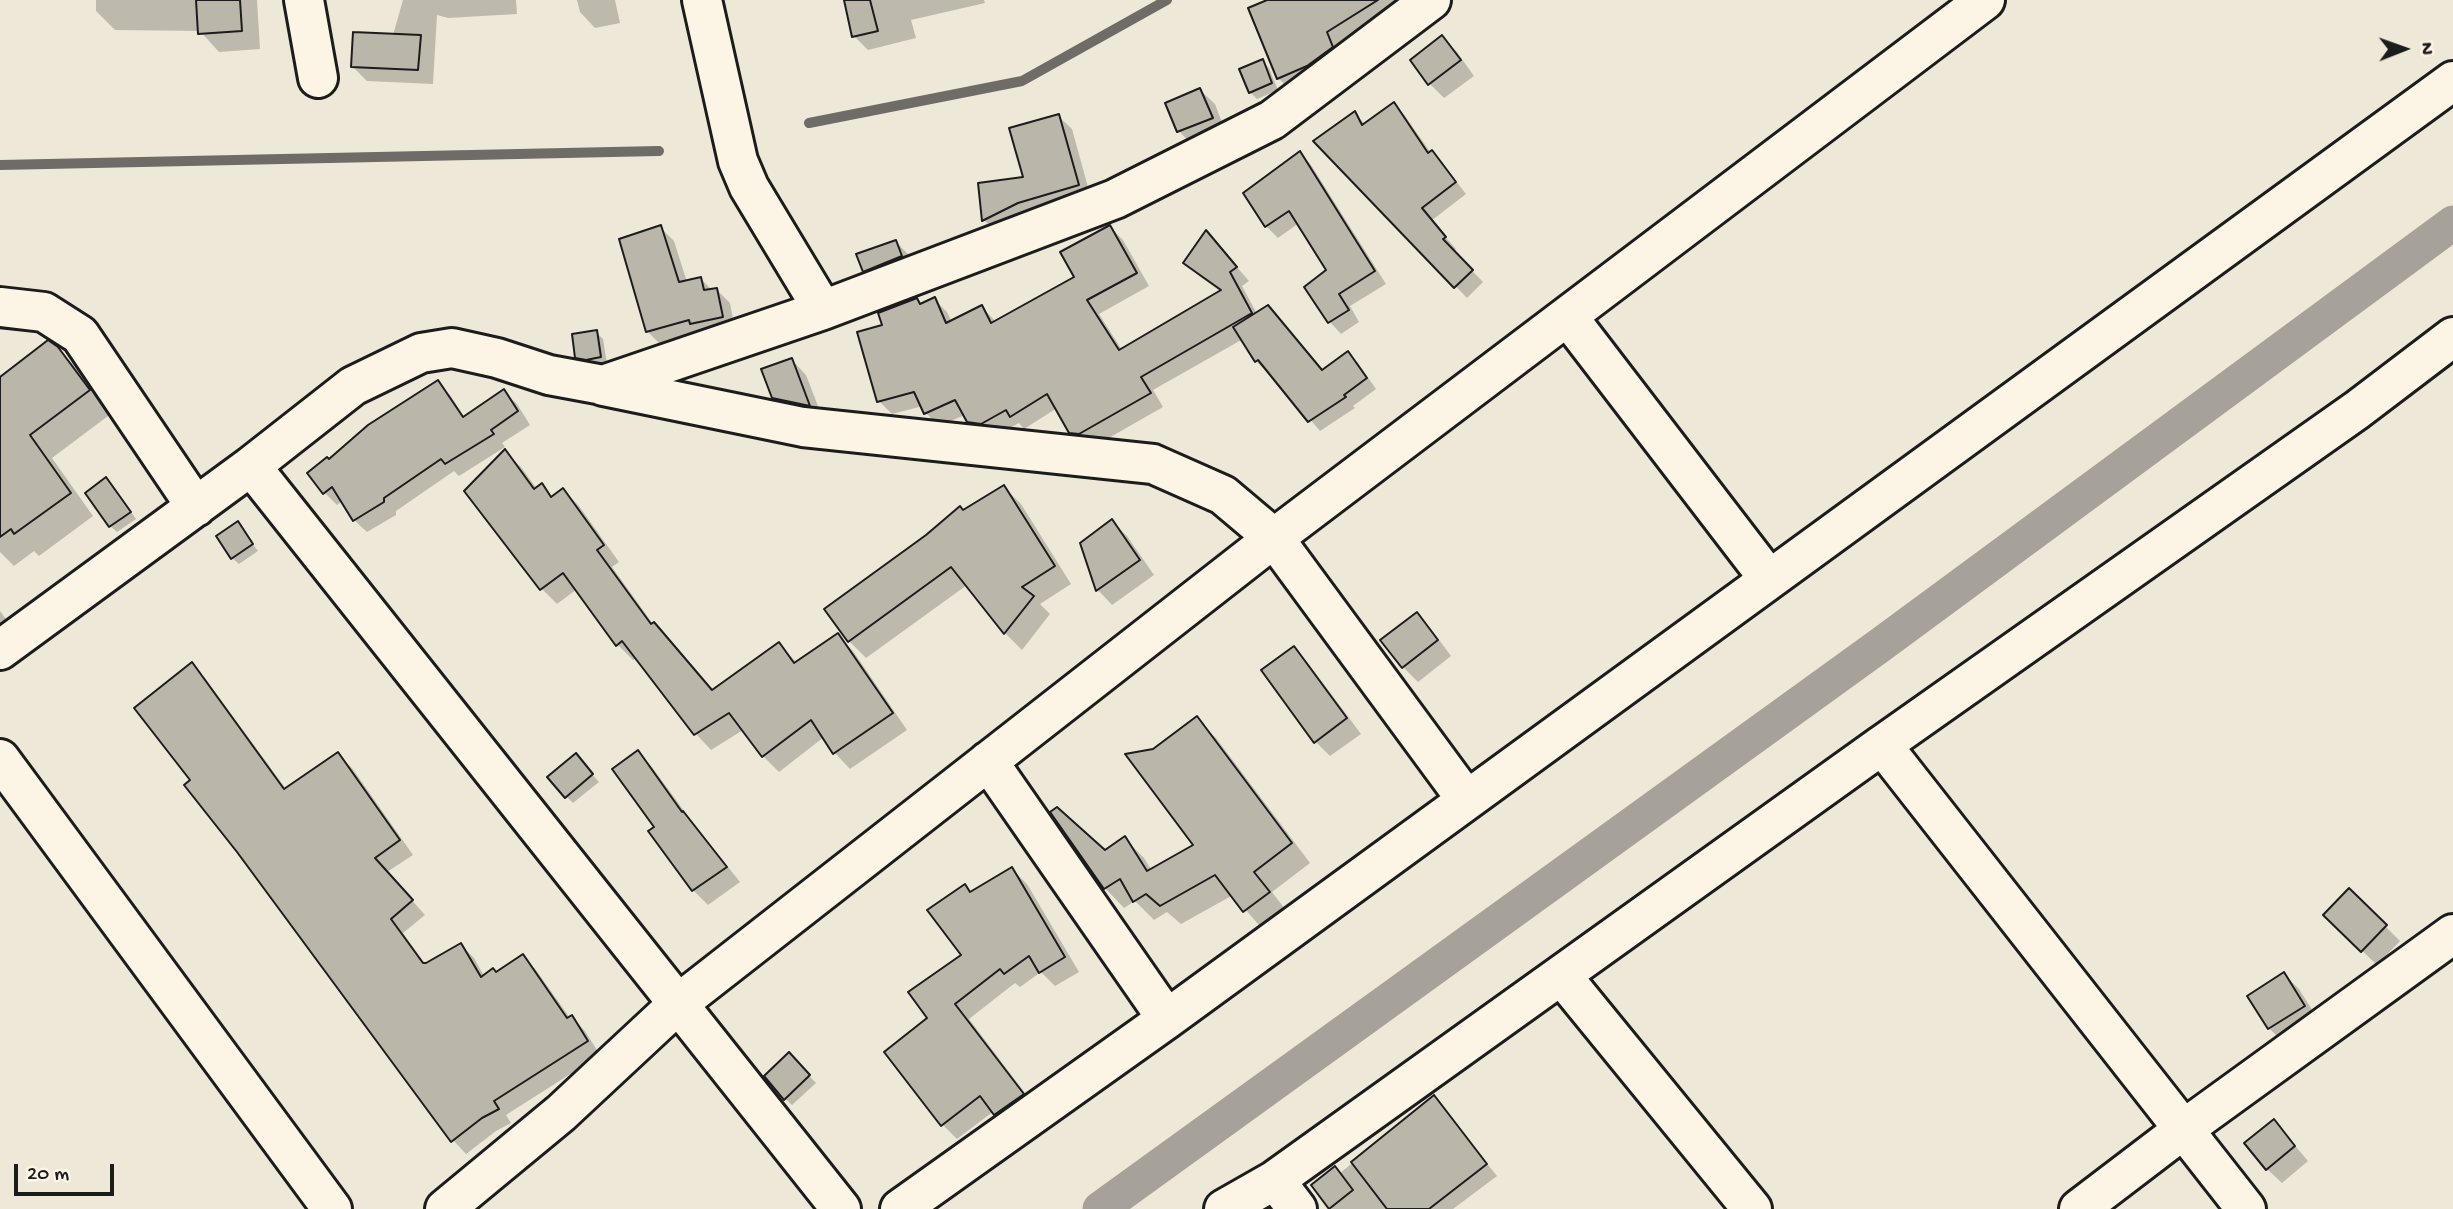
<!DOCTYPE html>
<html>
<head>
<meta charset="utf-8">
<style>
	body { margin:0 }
	#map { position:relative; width:2453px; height:1209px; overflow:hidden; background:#eee8d9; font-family:"Gochi Hand",sans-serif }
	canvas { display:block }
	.north { position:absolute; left:2369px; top:14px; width:70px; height:70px; -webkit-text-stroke:5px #fcf5e5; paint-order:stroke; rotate:89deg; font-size:19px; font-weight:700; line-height:28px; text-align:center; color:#1c1c1c }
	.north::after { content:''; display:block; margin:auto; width:24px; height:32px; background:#1c1c1c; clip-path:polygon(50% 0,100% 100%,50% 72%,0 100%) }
	.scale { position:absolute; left:14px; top:1164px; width:100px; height:32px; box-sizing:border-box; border:4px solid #1c1c1c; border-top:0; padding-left:9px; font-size:21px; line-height:24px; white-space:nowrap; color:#1c1c1c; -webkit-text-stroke:5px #fcf5e5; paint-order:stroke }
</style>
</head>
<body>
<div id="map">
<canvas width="2453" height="1209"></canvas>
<div class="north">N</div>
<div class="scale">20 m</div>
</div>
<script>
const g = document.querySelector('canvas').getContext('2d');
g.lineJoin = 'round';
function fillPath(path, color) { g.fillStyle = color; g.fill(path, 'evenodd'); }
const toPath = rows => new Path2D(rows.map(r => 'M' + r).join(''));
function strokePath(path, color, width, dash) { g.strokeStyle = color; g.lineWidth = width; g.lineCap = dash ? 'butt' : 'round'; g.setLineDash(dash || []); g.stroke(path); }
fillPath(toPath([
	[96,0,257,0,260,49,219,52,200,31,115,30,96,11],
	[403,0,516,0,517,14,448,18,437,15,433,84,367,81,352,66,393,35],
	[577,0,615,0,620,23,595,28,580,12],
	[847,0,984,0,985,3,911,20,916,38,868,50,854,36],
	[1272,0,1408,0,1293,92,1278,78],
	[1442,38,1457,52,1474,76,1444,98,1430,84],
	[1262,61,1269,68,1278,90,1257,99,1250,92],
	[1200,90,1215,104,1226,133,1193,146,1179,131,1167,104],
	[1394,104,1405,116,1431,153,1443,164,1466,194,1431,221,1456,249,1453,251,1483,282,1467,298,1316,141,1354,113,1366,125],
	[1058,116,1072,129,1091,198,997,233,984,220,980,185,1025,179],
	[1300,153,1311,165,1386,284,1350,306,1359,322,1341,334,1330,322,1307,287,1329,270,1299,223,1278,238,1266,226,1245,194],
	[660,227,674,241,687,282,701,279,712,290,717,290,730,303,735,330,702,333,661,345,647,331],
	[1110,227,1123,240,1149,286,1099,314,1122,350,1221,292,1199,276,1185,263,1207,233,1249,281,1242,286,1257,314,1323,372,1348,353,1358,363,1376,389,1353,406,1355,408,1320,431,1268,370,1266,371,1256,361,1243,339,1153,390,1163,407,1093,447,1084,446,1070,432,1057,408,1024,429,1019,423,995,436,982,435,965,415,939,426,926,413,923,406,892,414,879,401,884,326,917,300,922,305,934,299,947,312,952,322,982,307,996,322,1076,278],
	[896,242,910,256,879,285,864,271],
	[596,332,603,339,607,364,594,366,584,364,577,357],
	[57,348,81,372,112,413,52,458,93,516,39,556,34,551,14,566,0,552,0,379],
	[792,360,806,375,823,419,788,412,773,397],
	[437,382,450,395,465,418,504,392,517,404,530,425,502,443,505,447,459,476,454,471,396,511,396,515,367,532,354,520,342,501,337,505,325,493,329,462],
	[505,452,521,467,537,489,542,486,553,498,563,490,579,506,619,562,612,567,653,624,713,691,779,644,797,663,837,635,853,651,907,730,850,769,835,753,824,737,779,772,763,756,743,730,711,750,696,734,637,658,633,660,617,644,577,589,557,604,541,588],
	[113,486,136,519,117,532,110,526],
	[1004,487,1021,504,1071,584,1040,604,1050,614,1022,650,1005,633,967,585,866,658,849,641,927,536],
	[1112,522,1127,536,1154,575,1112,605,1098,590,1082,544],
	[237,523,258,551,239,564,232,558],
	[0,611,21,640,0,655],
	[1416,614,1431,629,1451,656,1418,682,1403,667],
	[1294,648,1308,663,1361,734,1330,756,1316,742],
	[191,665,205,678,286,789,338,755,352,768,413,855,387,872,425,915,403,933,426,965,461,945,474,958,484,976,496,974,523,956,536,970,570,1018,572,1017,585,1031,600,1055,506,1115,511,1123,496,1131,466,1154,453,1140,192,780],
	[1196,718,1216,738,1310,863,1272,892,1288,913,1264,931,1233,895,1181,924,1167,912,1154,920,1135,901,1124,908,1105,888,1105,852,1125,839,1144,858,1152,871,1196,845],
	[637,752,652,767,690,819,740,882,708,905,693,890],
	[582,763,599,782,573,803,566,796],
	[1012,869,1027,884,1079,972,1055,986,1041,972,1020,987,1015,983,969,1019,1037,1109,1010,1129,994,1111,957,1139,943,1125,887,1052,929,1019,963,955,964,886,972,893],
	[2349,890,2400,941,2377,965,2325,915],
	[2284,974,2299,989,2319,1021,2284,1043,2269,1028],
	[789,1055,816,1083,792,1105,785,1098],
	[1434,1098,1497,1176,1453,1209,1332,1209,1313,1185,1340,1173],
	[2274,1121,2308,1161,2282,1183,2267,1169]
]), '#0003');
strokePath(toPath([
	[809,123,1022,81,1167,0],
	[0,165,659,151]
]), '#6f6c67', 10);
strokePath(toPath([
	[1100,1209,1879,646,2453,223]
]), '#a7a299', 35);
const building = toPath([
	[196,0,240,0,242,31,198,34,196,0],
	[844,0,870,0,878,31,852,37,844,0],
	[1267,0,1378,0,1327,32,1333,47,1307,66,1277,79,1248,8,1267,0],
	[353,32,421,35,418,70,351,67,353,32],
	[1442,35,1461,60,1428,85,1410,60,1442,35],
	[1263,59,1272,83,1249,93,1239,69,1263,59],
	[1200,88,1213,118,1177,132,1165,103,1200,88],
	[1394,102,1428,153,1432,150,1456,182,1422,208,1446,237,1443,239,1473,270,1454,288,1313,141,1355,111,1362,125,1394,102],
	[1059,114,1079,185,1018,203,982,221,978,183,1023,177,1009,128,1059,114],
	[1300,151,1375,271,1339,294,1349,310,1328,323,1304,287,1326,270,1289,211,1265,227,1243,193,1300,151],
	[661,225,679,282,701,277,704,290,717,288,723,317,690,324,689,320,646,332,619,239,661,225],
	[1110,225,1137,273,1087,300,1119,350,1221,290,1183,263,1206,230,1237,267,1230,272,1252,313,1141,377,1151,393,1079,434,1069,433,1047,394,1010,417,1006,410,981,424,967,422,955,400,924,414,914,392,877,402,857,332,882,325,878,313,917,298,920,304,935,297,946,323,982,305,991,323,1074,277,1060,252,1110,225],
	[896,240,902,256,863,272,856,254,896,240],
	[1268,305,1322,370,1348,351,1367,378,1344,395,1346,397,1308,422,1258,360,1255,362,1233,327,1268,305],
	[597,330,601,357,586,360,575,358,572,334,597,330],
	[48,340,58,347,90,390,30,435,71,493,14,534,11,529,0,537,0,377,48,340],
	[792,358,810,406,772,398,761,369,792,358],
	[438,380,463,417,504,389,518,411,491,430,494,434,445,464,441,459,384,498,384,502,353,521,332,487,323,494,307,473,327,457,329,459,368,425,438,380],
	[505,449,534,489,542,483,551,497,563,488,604,545,597,550,651,624,654,622,712,690,779,642,794,663,838,633,893,713,833,754,811,720,762,757,729,713,694,735,622,641,616,646,563,573,540,590,464,491,505,449],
	[106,477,131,512,109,527,85,493,106,477],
	[1004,485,1055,566,1022,587,1034,596,1004,634,951,567,848,642,824,609,926,535,960,506,963,510,1004,485],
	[1112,519,1140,560,1096,591,1080,543,1112,519],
	[238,521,253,544,231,559,216,536,238,521],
	[1417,612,1438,640,1402,668,1380,640,1417,612],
	[1294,646,1347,718,1314,743,1261,670,1294,646],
	[192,662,284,789,338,752,400,840,375,858,413,900,391,919,423,963,426,963,461,943,481,977,493,968,496,972,523,954,567,1018,572,1015,588,1041,494,1101,499,1109,482,1118,451,1142,237,852,184,785,190,780,134,708,192,662],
	[1197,716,1292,843,1254,872,1270,892,1243,912,1215,875,1160,906,1146,894,1133,902,1120,879,1104,889,1050,812,1057,807,1105,850,1125,836,1147,871,1193,845,1125,754,1153,749,1197,716],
	[638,750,682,812,683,811,727,867,692,891,648,831,654,827,612,769,638,750],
	[576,753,593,774,565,798,547,777,576,753],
	[1012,867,1065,957,1039,973,1029,956,1004,974,1000,969,955,1004,1024,1094,994,1115,980,1096,941,1126,884,1052,927,1018,908,992,961,955,927,910,965,884,970,892,1012,867],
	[2349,888,2387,925,2361,952,2323,915,2349,888],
	[2284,972,2305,1006,2268,1029,2247,996,2284,972],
	[789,1052,810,1075,784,1100,764,1076,789,1052],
	[1434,1095,1487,1164,1429,1209,1387,1209,1351,1162,1434,1095],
	[2274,1119,2295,1146,2266,1170,2244,1143,2274,1119],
	[1335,1166,1353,1190,1329,1209,1311,1185,1335,1166]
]);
fillPath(building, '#bab6aa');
strokePath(building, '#1c1c1c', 2);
const street = toPath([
	[304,0,318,78],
	[702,0,738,161,749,187,823,310],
	[0,307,44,312,80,335,196,507],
	[1568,317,1769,579],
	[603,386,803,427,1153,464,1223,495,1274,538,1466,799],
	[251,466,841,1209],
	[0,650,251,466,353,386,421,353,452,348,497,358,549,375,603,385,823,310,1115,199,1272,120,1431,0],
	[0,759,332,1209],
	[988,761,1167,1019],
	[1561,975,1752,1209],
	[1275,1180,1297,1209],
	[445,1209,561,1113,679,1003,1274,538,1985,0],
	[900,1209,1167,1019,2453,81],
	[1224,1209,1275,1180,1882,745],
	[2079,1209,2184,1129,2453,934],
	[2246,1209,1882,745,2357,410,2453,337]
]);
strokePath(street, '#1c1c1c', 44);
strokePath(street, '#fcf5e5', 38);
</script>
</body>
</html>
